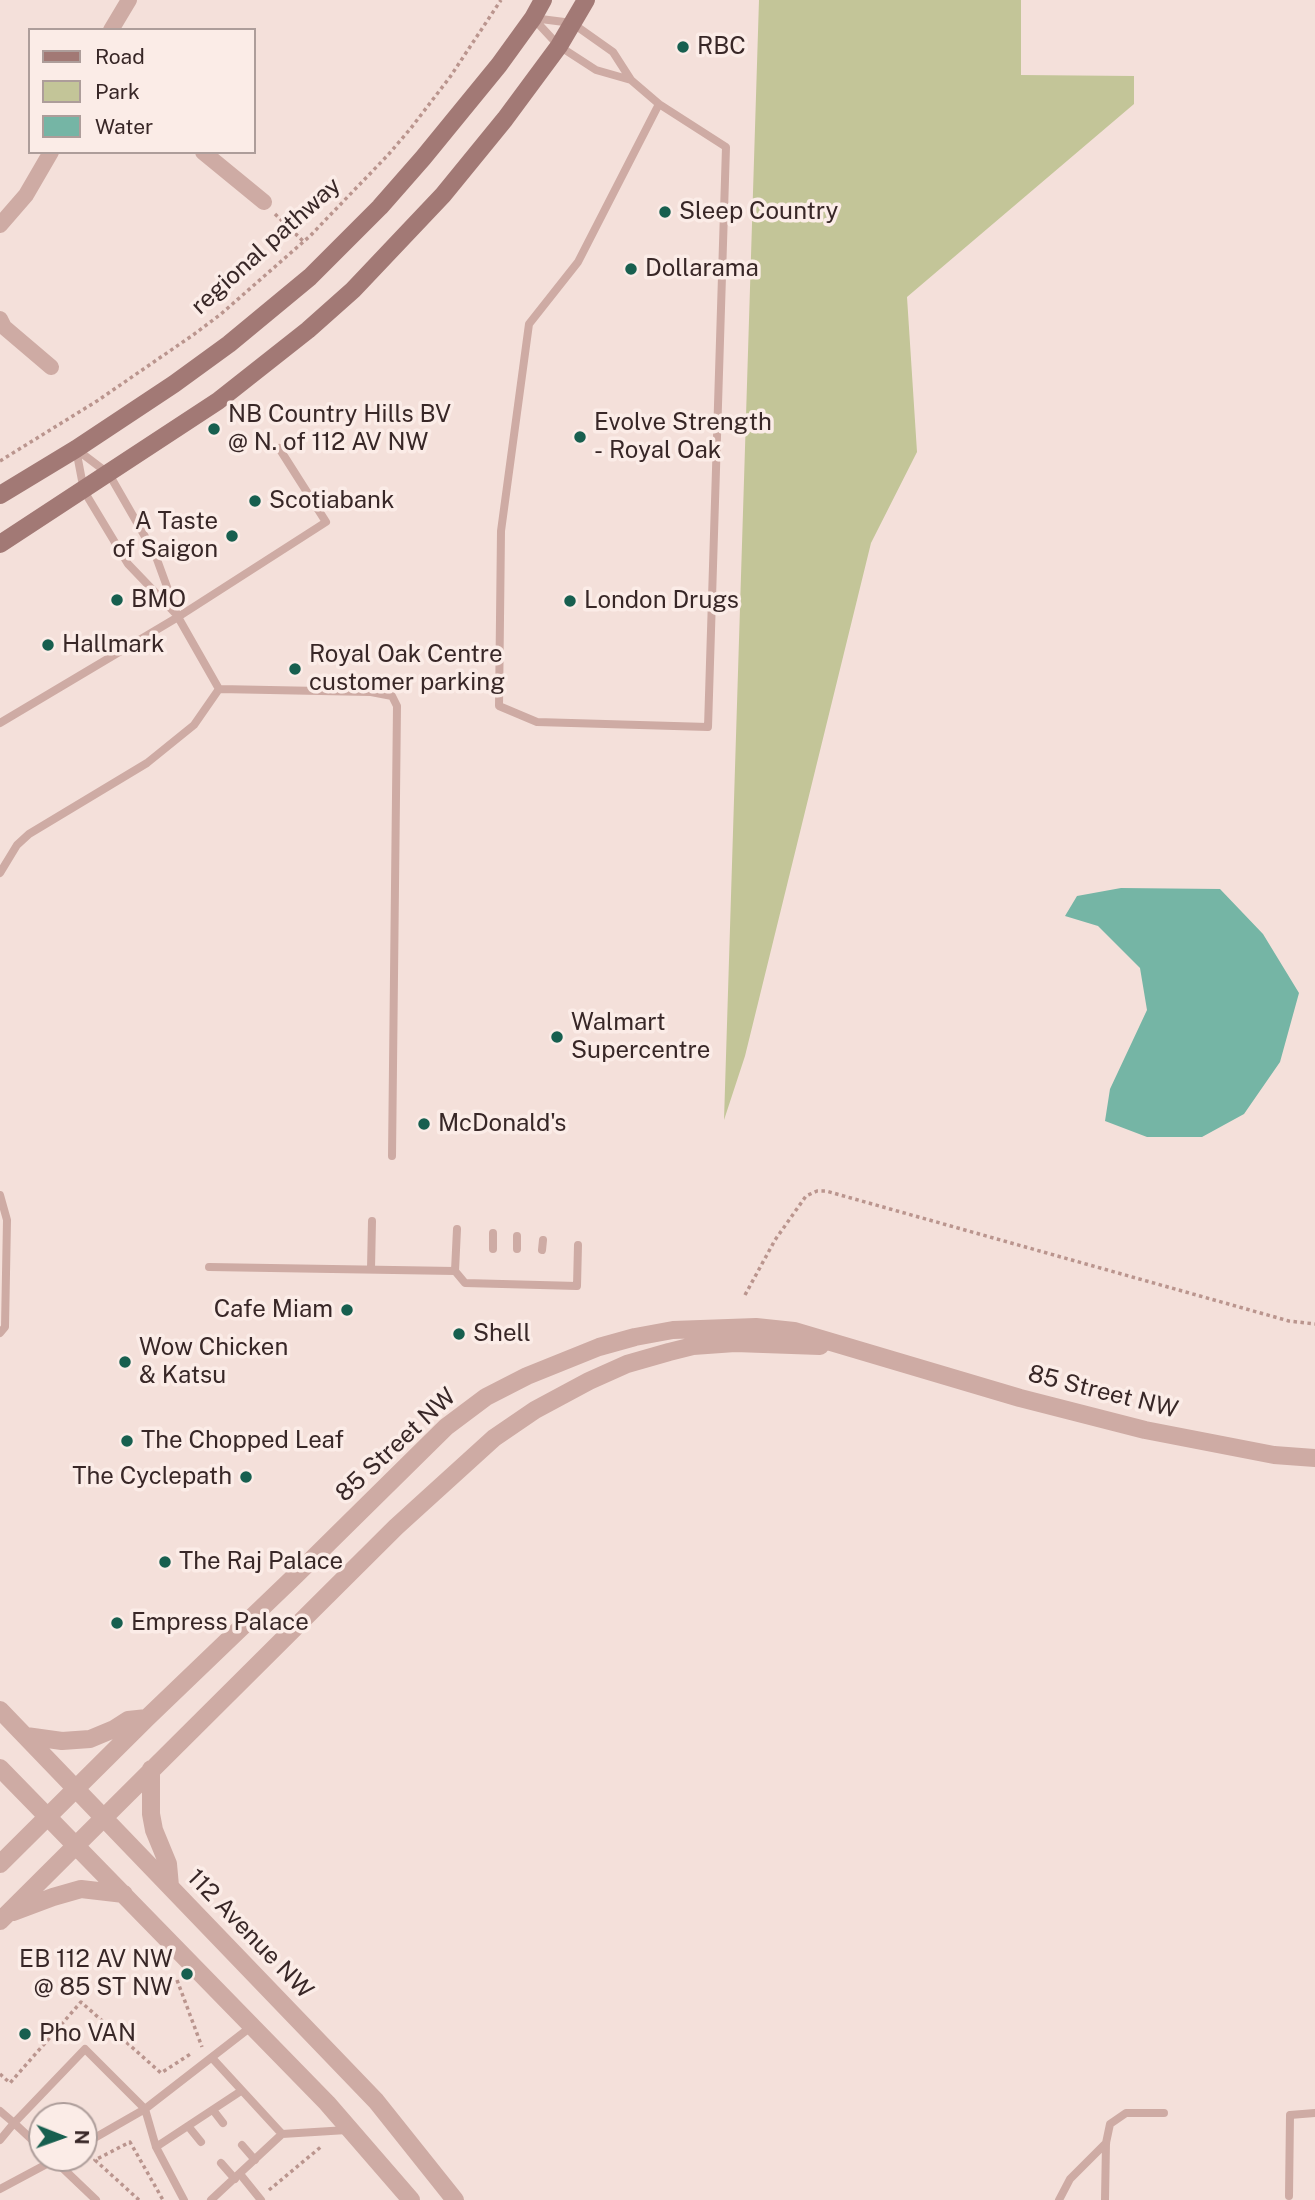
<!DOCTYPE html>
<html>
<head>
<meta charset="utf-8">
<style>
	body { margin:0 }
	#map { position:relative; width:1315px; height:2200px; overflow:hidden; background:#f4e0da; font-family:"Public Sans",sans-serif }
	canvas { display:block }
	.legend { position:absolute; left:28px; top:28px; width:228px; height:126px; box-sizing:border-box; background:#fbece7; border:2px solid #ad9d9a; margin:0; padding:9px 12px; list-style:none; font-size:21px; color:#382727 }
	.legend li { display:flex; align-items:center; gap:14px; height:35px }
	.legend b { width:35px; border:2px solid #ad9d9a }
	.north { position:absolute; left:28px; top:2102px; width:70px; height:70px; box-sizing:border-box; background:#fbece7; border:2px solid #ad9d9a; border-radius:50%; rotate:91deg; font-size:19px; font-weight:700; line-height:28px; text-align:center; color:#382727 }
	.north::after { content:''; display:block; margin:auto; width:24px; height:32px; background:#175f4f; clip-path:polygon(50% 0,100% 100%,50% 72%,0 100%) }
</style>
</head>
<body>
<div id="map">
<canvas width="1315" height="2200"></canvas>
<ul class="legend">
<li><b style="height:9px;background:#a27975"></b>Road</li>
<li><b style="height:19px;background:#c3c598"></b>Park</li>
<li><b style="height:19px;background:#75b5a5"></b>Water</li>
</ul>
<div class="north">N</div>
</div>
<script>
const g = document.querySelector('canvas').getContext('2d');
g.lineJoin = 'round';
function fillPath(path, color) { g.fillStyle = color; g.fill(path, 'evenodd'); }
const toPath = rows => new Path2D(rows.map(r => 'M' + r).join(''));
function strokePath(path, color, width, dash) { g.strokeStyle = color; g.lineWidth = width; g.lineCap = dash ? 'butt' : 'round'; g.setLineDash(dash || []); g.stroke(path); }
function drawText(font, color, halo, rows, align = 'center') {
  g.font = font + ' "Public Sans",sans-serif'; g.lineWidth = 7; g.setLineDash([]); g.textBaseline = 'middle'; g.strokeStyle = halo; g.fillStyle = color; for (const [text, x, y, turn = 0] of rows) {
    g.save(); g.translate(x, y); g.rotate((+turn || 0) * Math.PI / 180); g.textAlign = isNaN(turn) ? turn : align; if (halo) g.strokeText(text, 0, 0); g.fillText(text, 0, 0); g.restore();
  }
}
fillPath(toPath([
	[759,0,1021,0,1021,75,1134,76,1134,104,907,297,917,452,871,543,745,1056,724,1120]
]), '#c3c598');
fillPath(toPath([
	[1121,888,1220,889,1263,934,1299,993,1280,1062,1244,1114,1202,1137,1147,1137,1105,1121,1110,1089,1147,1010,1140,968,1098,926,1065,916,1077,896]
]), '#75b5a5');
strokePath(toPath([
	[275,214,304,242],
	[0,461,97,401,193,335,221,314,310,236,388,155,411,128,450,77,501,0],
	[745,1295,775,1240,806,1196,817,1191,826,1191,1289,1321,1315,1324],
	[177,1980,202,2047],
	[0,2074,10,2083,81,2002,161,2073,192,2053],
	[269,2190,322,2146],
	[139,2200,95,2160,130,2142,163,2200]
]), '#ba958e', 3.5, [3.5, 3.5]);
strokePath(toPath([
	[533,18,572,23,613,52,631,80,659,104,578,262,529,324,501,531,499,706,537,722,708,727,726,147,659,104],
	[533,18,559,46,596,70,631,80],
	[76,449,109,474,155,554,178,617,219,689],
	[76,449,84,491,128,564,176,614],
	[219,689,371,692,392,696,397,706,392,1156],
	[0,723,178,617,326,522,279,448],
	[0,873,17,845,29,834,147,763,194,725,219,689],
	[0,1195,7,1220,5,1327,0,1333],
	[493,1249,493,1233],
	[517,1249,517,1236],
	[542,1250,543,1240],
	[209,1267,455,1271,457,1229],
	[371,1269,372,1221],
	[455,1271,465,1283,577,1286,578,1245],
	[213,2059,282,2134],
	[213,2110,223,2123],
	[0,2111,14,2123,0,2140],
	[188,2126,201,2142],
	[242,2145,255,2160],
	[156,2147,241,2091],
	[42,2149,14,2123,85,2049,145,2109,84,2144],
	[52,2158,96,2200],
	[221,2163,235,2179],
	[240,2174,261,2200],
	[0,2189,58,2158],
	[1289,2196,1290,2115,1315,2113],
	[184,2200,156,2147,145,2109,252,2026],
	[211,2200,282,2134,347,2130],
	[1059,2200,1070,2179,1106,2143],
	[1105,2200,1106,2143,1110,2124,1126,2113,1164,2113]
]), '#ceaba4', 8);
strokePath(toPath([
	[111,30,129,0],
	[203,152,264,202],
	[0,225,26,195,51,152],
	[0,319,4,327,51,367]
]), '#ceaba4', 16);
strokePath(toPath([
	[0,1710,376,2101,455,2200],
	[26,1736,62,1741,90,1739,114,1729,128,1720,147,1718],
	[0,1768,327,2103,411,2200],
	[151,1769,151,1814,154,1830,168,1864,170,1886],
	[0,1864,147,1718,296,1575,446,1427,486,1397,527,1376,599,1347,635,1337,673,1330,756,1327,794,1331,1020,1398,1145,1430,1274,1455,1315,1458],
	[13,1912,53,1897,81,1889,124,1894],
	[0,1921,396,1527,494,1438,535,1410,589,1381,627,1364,669,1352,693,1346,735,1343,820,1346]
]), '#ceaba4', 18);
strokePath(toPath([
	[0,495,76,449,174,384,229,344,310,277,380,207,423,158,499,65,533,18,543,0],
	[0,544,218,401,308,330,353,290,443,195,505,119,559,46,586,0]
]), '#a27975', 18);
for (const [x, y, r, color] of [
	[683,47,7,"#175f4f"],
	[665,212,7,"#175f4f"],
	[631,269,7,"#175f4f"],
	[214,429,7,"#175f4f"],
	[580,437,7,"#175f4f"],
	[255,501,7,"#175f4f"],
	[232,536,7,"#175f4f"],
	[117,600,7,"#175f4f"],
	[570,601,7,"#175f4f"],
	[48,645,7,"#175f4f"],
	[295,669,7,"#175f4f"],
	[557,1037,7,"#175f4f"],
	[424,1124,7,"#175f4f"],
	[347,1310,7,"#175f4f"],
	[459,1334,7,"#175f4f"],
	[125,1362,7,"#175f4f"],
	[127,1441,7,"#175f4f"],
	[246,1477,7,"#175f4f"],
	[165,1562,7,"#175f4f"],
	[117,1623,7,"#175f4f"],
	[187,1974,7,"#175f4f"],
	[25,2034,7,"#175f4f"]
]) { const dot = new Path2D(); dot.arc(x, y, r, 0, 2 * Math.PI); g.fillStyle = color; g.fill(dot); strokePath(dot, '#fbece7', 2.5); }
drawText('24px', '#382727', '#fbece7', [
	["RBC",697,47],
	["Sleep Country",679,212],
	["Dollarama",645,269],
	["NB Country Hills BV",228,415],
	["@ N. of 112 AV NW",228,443],
	["Evolve Strength",594,423],
	["- Royal Oak",594,451],
	["Scotiabank",269,501],
	["A Taste",218,522,"right"],
	["of Saigon",218,550,"right"],
	["BMO",131,600],
	["London Drugs",584,601],
	["Hallmark",62,645],
	["Royal Oak Centre",309,655],
	["customer parking",309,683],
	["Walmart",571,1023],
	["Supercentre",571,1051],
	["McDonald's",438,1124],
	["Cafe Miam",333,1310,"right"],
	["Shell",473,1334],
	["Wow Chicken",139,1348],
	["& Katsu",139,1376],
	["The Chopped Leaf",141,1441],
	["The Cyclepath",232,1477,"right"],
	["The Raj Palace",179,1562],
	["Empress Palace",131,1623],
	["EB 112 AV NW",173,1960,"right"],
	["@ 85 ST NW",173,1988,"right"],
	["Pho VAN",39,2034]
], 'left');
drawText('24px', '#382727', '#fbece7', [
	["regional pathway",266,246,-42],
	["85 Street NW",1103,1392,14],
	["85 Street NW",396,1445,-43],
	["112 Avenue NW",250,1934,46]
]);
</script>
</body>
</html>
